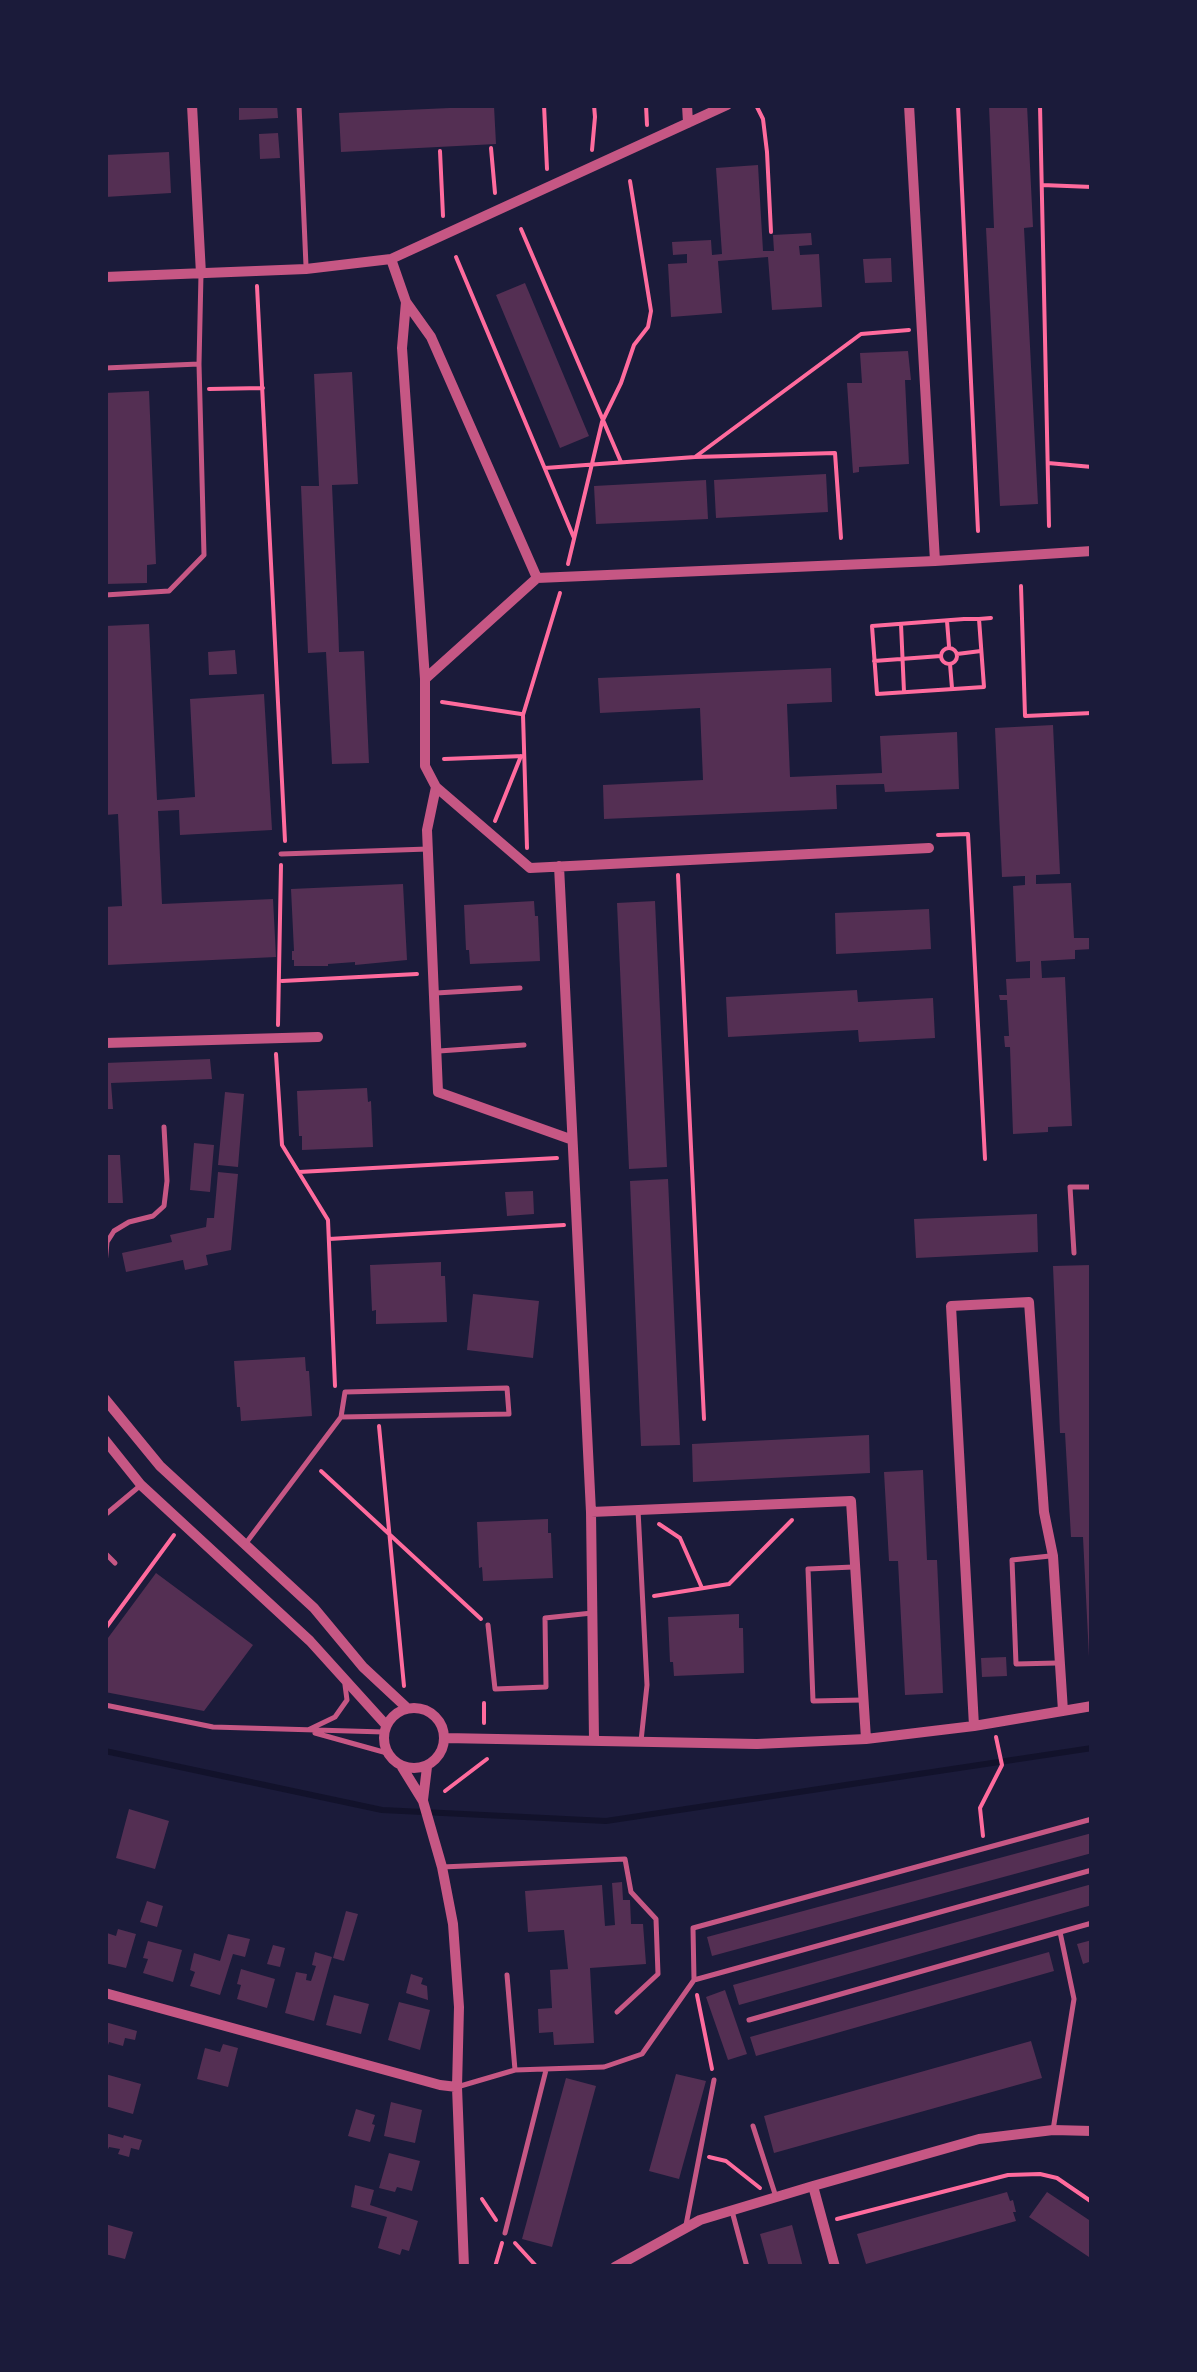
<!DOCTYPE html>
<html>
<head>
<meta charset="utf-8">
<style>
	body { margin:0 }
	#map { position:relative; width:1197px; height:2372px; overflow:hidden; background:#1b1b3a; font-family:"Fira Sans Condensed",sans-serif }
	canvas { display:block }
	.frame { position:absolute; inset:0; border:108px solid #1b1b3a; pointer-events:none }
</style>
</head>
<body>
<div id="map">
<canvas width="1197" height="2372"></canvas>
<div class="frame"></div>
</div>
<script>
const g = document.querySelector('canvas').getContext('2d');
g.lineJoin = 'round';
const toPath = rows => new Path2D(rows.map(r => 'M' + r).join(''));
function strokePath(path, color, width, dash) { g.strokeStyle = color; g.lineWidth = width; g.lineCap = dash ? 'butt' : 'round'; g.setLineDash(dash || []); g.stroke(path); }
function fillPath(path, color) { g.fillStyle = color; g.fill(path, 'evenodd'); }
strokePath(toPath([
	[105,1751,382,1810,606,1821,1092,1748]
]), '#12122b', 6);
fillPath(toPath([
	[239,105,277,105,278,118,239,120],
	[989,105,1027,105,1033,227,1024,228,1038,504,1000,506,986,228,994,228],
	[494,106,496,144,341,152,339,113],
	[278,133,280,158,260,159,259,134],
	[169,152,171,193,105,197,105,155],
	[758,165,763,251,774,251,773,235,811,233,812,245,799,246,800,255,819,254,822,307,772,310,768,257,718,261,722,313,671,317,668,264,687,263,687,254,673,255,672,242,711,240,712,255,722,254,716,168],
	[891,258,892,282,865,283,863,259],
	[525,283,589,436,560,448,496,295],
	[908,351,911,380,905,380,909,464,859,467,859,472,853,473,847,383,862,383,860,353],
	[352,372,358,484,332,485,338,621,339,652,364,651,369,763,332,764,326,652,308,653,301,486,319,486,314,374],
	[149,391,156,564,147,565,147,583,105,584,105,393],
	[826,474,828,512,716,518,714,480],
	[706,480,708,519,596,524,594,486],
	[149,624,157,800,195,797,190,699,264,694,272,830,180,835,179,810,158,811,162,904,273,899,276,957,107,965,105,907,122,906,118,814,105,815,105,626],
	[235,650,237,674,209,675,208,652],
	[831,668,832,702,787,704,790,777,882,773,880,736,957,732,959,789,885,792,884,784,836,785,837,809,604,819,603,785,703,780,700,708,600,713,598,678],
	[1053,725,1060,874,1036,875,1036,884,1071,883,1074,938,1092,938,1092,949,1075,950,1075,959,1041,961,1042,978,1065,977,1072,1126,1048,1127,1048,1132,1013,1134,1010,1047,1005,1047,1004,1036,1009,1036,1007,1000,1000,1000,999,995,1007,995,1006,979,1030,978,1030,961,1016,962,1013,886,1025,885,1025,876,1002,877,995,728],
	[403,884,407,960,355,965,355,962,328,964,328,966,294,966,294,960,292,960,292,951,294,951,291,889],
	[534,901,535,916,538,916,540,961,470,964,469,950,466,950,464,905],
	[655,901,667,1167,629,1169,617,903],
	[929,909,931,949,836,954,835,913],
	[857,990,858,1002,933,998,935,1038,859,1042,858,1030,728,1037,726,997],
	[210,1059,212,1079,111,1083,113,1109,105,1109,105,1063],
	[367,1088,368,1102,371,1101,373,1147,302,1150,302,1136,299,1136,297,1091],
	[225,1092,244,1094,238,1167,218,1165],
	[194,1143,214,1145,210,1192,190,1190],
	[105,1155,120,1155,123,1203,105,1203],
	[218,1172,238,1174,231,1250,206,1255,208,1265,185,1270,183,1260,126,1272,122,1253,172,1242,170,1235,206,1227,207,1218,214,1218],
	[668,1179,680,1445,641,1446,630,1181],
	[533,1191,534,1214,507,1216,505,1192],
	[1037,1214,1038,1252,916,1258,914,1219],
	[441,1262,441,1276,445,1276,447,1322,376,1324,376,1310,372,1311,370,1265],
	[1091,1265,1092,1657,1089,1657,1083,1537,1071,1537,1065,1433,1060,1433,1053,1266],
	[473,1294,539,1301,533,1358,467,1350],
	[305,1357,306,1371,309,1371,312,1416,241,1421,240,1407,237,1407,234,1361],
	[869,1435,870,1473,693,1482,692,1444],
	[923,1470,927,1560,937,1560,943,1693,905,1695,898,1561,889,1561,884,1472],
	[548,1519,548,1533,551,1533,553,1578,483,1581,482,1567,479,1568,477,1522],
	[156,1573,253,1645,204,1711,105,1692,105,1642],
	[739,1614,739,1628,743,1628,744,1673,674,1676,673,1662,670,1662,668,1617],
	[1006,1657,1007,1676,982,1677,981,1658],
	[129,1809,169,1821,155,1869,116,1858],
	[1092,1833,1092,1853,712,1956,707,1937],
	[622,1882,623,1900,630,1900,631,1924,643,1924,646,1964,590,1968,594,2043,554,2045,553,2032,539,2033,538,2009,552,2008,550,1970,568,1969,564,1930,528,1932,525,1891,602,1885,605,1926,615,1925,612,1883],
	[1092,1884,1092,1905,739,2005,733,1985],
	[147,1901,163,1906,157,1927,140,1922],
	[346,1911,358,1914,344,1961,333,1958],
	[118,1929,136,1934,126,1968,105,1963,107,1933,116,1936],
	[228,1934,250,1939,245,1957,233,1954,220,1995,190,1986,195,1972,190,1970,194,1953,220,1961],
	[1092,1940,1092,1961,1083,1964,1077,1944],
	[148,1941,182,1950,173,1982,143,1973,148,1959,143,1958],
	[273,1945,285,1948,280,1967,267,1964],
	[315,1952,332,1957,314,2021,285,2013,296,1972,307,1974,306,1980,311,1981,316,1966,312,1965],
	[1049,1952,1054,1971,756,2056,750,2037],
	[241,1969,275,1979,267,2008,237,1999,241,1985,237,1984],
	[411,1974,423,1978,421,1984,427,1986,428,2000,406,1993],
	[725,1990,747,2054,728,2060,706,1997],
	[334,1995,369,2004,361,2034,326,2025],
	[399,2002,430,2010,420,2050,388,2040],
	[105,2022,137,2031,135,2040,125,2038,123,2046,109,2042,105,2054],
	[1031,2041,1042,2078,774,2153,764,2116],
	[223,2044,238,2048,228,2087,197,2079,205,2048,220,2052],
	[105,2074,141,2084,133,2114,105,2106],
	[676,2074,706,2081,679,2179,649,2171],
	[566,2078,596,2086,552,2247,522,2239],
	[391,2102,422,2110,415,2143,384,2136],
	[356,2109,375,2115,372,2124,375,2125,370,2142,348,2136],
	[105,2133,123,2138,124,2135,142,2140,139,2150,131,2148,129,2157,118,2154,120,2149,109,2147,105,2156],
	[389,2153,420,2161,412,2191,397,2187,395,2192,379,2188],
	[355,2185,374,2190,370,2205,418,2221,409,2251,402,2249,400,2255,378,2248,387,2217,351,2207],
	[1007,2192,1010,2201,1013,2200,1016,2212,1013,2212,1016,2221,866,2264,857,2234],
	[1047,2192,1092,2222,1092,2259,1029,2217],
	[105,2224,133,2232,125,2259,105,2254],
	[792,2225,803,2267,769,2267,760,2234]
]), '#542f53');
strokePath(toPath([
	[544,105,547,169],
	[646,105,647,125],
	[756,105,763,119,767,152,771,232],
	[958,105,978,531],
	[1040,105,1049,526],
	[491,148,495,193],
	[592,150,595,117,594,105],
	[440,151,443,216],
	[1042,185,1092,187],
	[521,229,621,462],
	[456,257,574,538],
	[257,286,285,841],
	[209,389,263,388],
	[695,457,835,453,841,538],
	[1048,463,1092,467],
	[545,468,695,457,861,334,909,330],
	[568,564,602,422,621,383,634,345,648,327,651,311,630,181],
	[1021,586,1025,716,1092,713],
	[979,619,984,687,877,694,872,626,964,619,979,619,991,618],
	[947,621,949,646],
	[901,624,904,692],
	'941 656a8 8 0 1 1 16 0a8 8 0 1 1-16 0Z',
	[957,654,981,651],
	[874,661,941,656],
	[950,664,952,688],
	[442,702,521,714],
	[444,759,524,756],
	[495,821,521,756],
	[938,835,968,834,985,1159],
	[527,848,523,715,560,593],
	[678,875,704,1419],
	[282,981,417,974],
	[278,1025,281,865],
	[276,1054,282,1145,328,1220,335,1386],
	[299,1172,557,1158],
	[329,1239,564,1225],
	[379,1426,404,1686],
	[321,1471,481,1619],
	[659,1524,680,1538,702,1588],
	[654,1596,729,1584,792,1520],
	[105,1629,174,1535],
	[484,1703,484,1723],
	[445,1791,487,1759],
	[983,1836,980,1808,1002,1765,996,1737],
	[697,1995,712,2069],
	[709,2157,726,2161,760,2188],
	[482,2199,496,2220],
	[837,2219,1008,2175,1040,2174,1057,2178,1092,2202],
	[515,2243,537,2267],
	[495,2267,502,2243]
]), '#ff6b9d', 4);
strokePath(toPath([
	[299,105,306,266],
	[105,368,199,364],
	[105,595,169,591,204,555,199,364,201,274],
	[281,854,428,849],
	[436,993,520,988],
	[439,1051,524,1045],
	[1074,1253,1070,1187,1092,1187],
	[105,1264,107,1242,114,1231,129,1222,153,1216,164,1206,167,1181,164,1127],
	[638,1510,647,1685,641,1741],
	[105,1515,141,1485],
	[246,1543,341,1417,345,1392,507,1388,509,1414,341,1417],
	[105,1553,115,1563],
	[1050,1556,1012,1560,1016,1664,1057,1663],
	[853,1567,808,1569,813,1701,862,1700],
	[488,1625,495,1689,546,1687,545,1618,592,1613],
	[105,1705,213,1727,384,1732],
	[310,1729,335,1717,347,1700,345,1685],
	[315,1733,387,1753],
	[442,1867,625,1859,631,1892,656,1919,658,1974,617,2012],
	[507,1975,515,2070],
	[694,1980,1092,1870],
	[749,2020,1092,1923],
	[457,2087,515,2070,604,2067,642,2054,694,1980,693,1928,1092,1819],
	[753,2126,776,2197],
	[1053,2130,1074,1999,1060,1932],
	[732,2211,747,2267],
	[686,2225,714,2080],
	[505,2233,546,2070]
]), '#c65784', 5);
strokePath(toPath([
	[192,105,201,274],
	[687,105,688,123],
	[909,105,935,561],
	[391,259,406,302,402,348,425,679,425,766,436,787,427,830,438,1092,570,1139],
	[105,277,306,269,391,259,727,105],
	[406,302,431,337,537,578],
	[537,578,935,561,1092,551],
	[425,679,537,578],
	[436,787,530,868,929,848],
	[559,866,591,1512,594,1740],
	[105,1043,318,1037],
	[105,1399,160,1466,314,1608,363,1667,407,1708],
	[105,1440,141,1485,310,1641,386,1725],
	[591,1512,851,1501,866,1739],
	'384 1738a30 30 0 1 1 60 0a30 30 0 1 1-60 0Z',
	[974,1726,951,1306,1029,1302,1044,1512,1053,1556,1063,1711],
	[445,1738,757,1744,866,1739,974,1726,1092,1706],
	[402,1767,423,1801,442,1867,453,1924,459,2007,457,2087,464,2267],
	[423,1800,427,1767],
	[105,1993,440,2085,457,2087],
	[813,2186,835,2267],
	[615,2267,700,2220,813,2186,979,2139,1053,2130,1092,2131]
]), '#c65784', 10);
</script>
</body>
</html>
